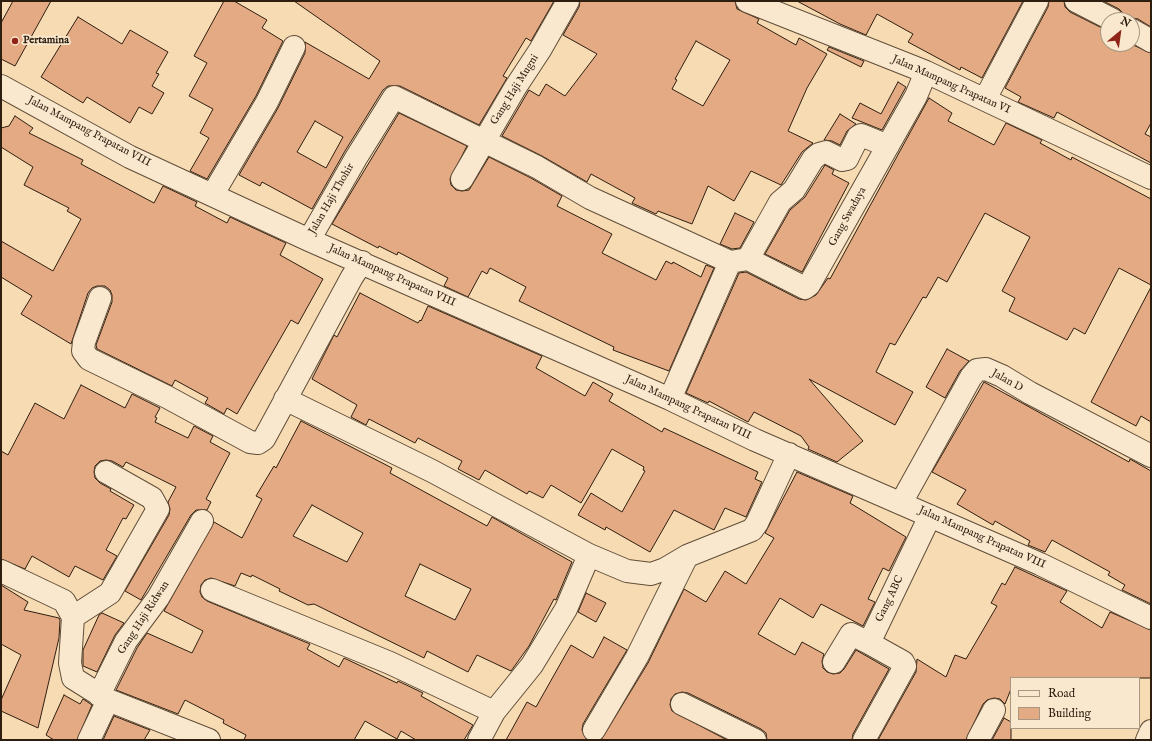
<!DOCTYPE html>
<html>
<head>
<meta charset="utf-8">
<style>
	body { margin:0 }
	#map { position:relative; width:1152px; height:741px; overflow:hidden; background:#f7dbb3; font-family:"IM FELL English",serif }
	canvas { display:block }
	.frame { position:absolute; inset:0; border:2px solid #2e1e10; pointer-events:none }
	.legend { position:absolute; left:1010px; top:677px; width:130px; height:52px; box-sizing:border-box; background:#fae8ce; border:1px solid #a89782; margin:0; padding:5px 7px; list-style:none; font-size:12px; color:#2e1e10 }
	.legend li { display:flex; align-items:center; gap:8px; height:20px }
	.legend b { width:20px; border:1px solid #a89782 }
	.north { position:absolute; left:1100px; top:12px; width:40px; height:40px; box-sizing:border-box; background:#fae8ce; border:1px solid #a89782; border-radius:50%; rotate:29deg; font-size:11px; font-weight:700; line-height:16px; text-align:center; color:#2e1e10 }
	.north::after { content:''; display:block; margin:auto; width:14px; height:18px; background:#8f2418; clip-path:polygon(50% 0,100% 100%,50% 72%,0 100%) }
</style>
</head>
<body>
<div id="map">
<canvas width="1152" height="741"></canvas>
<div class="frame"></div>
<ul class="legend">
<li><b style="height:5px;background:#fae8ce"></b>Road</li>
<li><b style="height:11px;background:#e3aa83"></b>Building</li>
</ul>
<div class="north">N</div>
</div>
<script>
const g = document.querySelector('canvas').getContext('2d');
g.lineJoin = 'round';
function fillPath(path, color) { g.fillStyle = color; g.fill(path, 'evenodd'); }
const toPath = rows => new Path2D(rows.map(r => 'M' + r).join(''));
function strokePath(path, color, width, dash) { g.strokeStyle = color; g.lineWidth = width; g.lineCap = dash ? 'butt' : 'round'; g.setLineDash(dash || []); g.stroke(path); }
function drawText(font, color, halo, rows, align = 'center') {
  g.font = font + ' "IM FELL English",serif'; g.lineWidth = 3.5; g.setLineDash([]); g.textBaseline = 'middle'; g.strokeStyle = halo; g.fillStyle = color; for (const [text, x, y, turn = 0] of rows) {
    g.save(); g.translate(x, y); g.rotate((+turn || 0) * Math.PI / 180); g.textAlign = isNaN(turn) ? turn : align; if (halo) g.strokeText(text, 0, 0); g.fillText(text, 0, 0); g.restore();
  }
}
const building = toPath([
	[13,1,51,1,15,66,1,59,1,23,13,1],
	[224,1,234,1,267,20,262,28,283,41,256,96,207,179,190,171,209,138,200,133,213,109,189,96,207,63,194,56,224,1],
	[294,1,554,1,531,41,526,38,503,76,507,78,479,125,400,86,388,86,383,90,345,151,312,209,262,182,260,186,239,175,278,108,305,53,305,42,369,79,380,61,294,1],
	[315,121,343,137,326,168,297,152,315,121],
	[580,1,735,1,737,9,759,19,757,23,796,45,799,38,827,54,807,88,788,131,813,143,802,152,781,185,751,171,734,201,708,186,692,224,658,211,656,214,632,203,635,198,591,174,587,182,542,156,502,136,529,90,539,96,546,84,565,96,597,54,563,35,579,7,580,1],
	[696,41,730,60,703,106,672,89,677,80,675,79,696,41],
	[797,1,1023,1,982,78,961,67,960,70,908,42,913,34,877,14,866,35,840,24,797,1],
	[1049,1,1064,1,1065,7,1070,12,1108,31,1108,44,1131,44,1151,53,1151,123,1145,134,1151,137,1151,163,1057,112,1054,118,1018,102,1021,97,1005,88,1048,7,1049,1],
	[1103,1,1151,1,1151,27,1138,19,1132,18,1125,19,1124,14,1119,9,1103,1],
	[78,17,122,44,130,30,168,52,156,73,159,74,152,86,164,93,152,114,139,107,130,123,87,97,83,103,41,77,78,17],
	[829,47,864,61,861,67,827,50,829,47],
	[898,82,906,87,882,130,852,118,860,103,881,114,898,82],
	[929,98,952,113,948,121,994,145,1006,123,1042,140,1040,143,1071,160,1072,157,1151,199,1151,285,1119,268,1085,334,1074,328,1067,340,1009,311,1015,298,1002,291,1030,237,985,213,947,282,938,277,926,298,923,297,895,345,890,343,876,372,913,392,895,425,809,379,863,441,837,462,808,449,809,447,801,436,754,412,748,422,709,401,708,403,686,393,739,273,746,272,799,299,806,300,816,295,828,278,830,279,929,98],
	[399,113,467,146,450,179,451,185,456,190,462,191,469,190,489,157,531,178,562,196,557,206,612,234,602,253,656,280,666,261,672,264,673,262,701,277,706,265,714,268,669,371,613,350,614,347,519,301,526,287,490,268,487,274,482,271,468,297,444,286,448,278,398,252,397,255,379,246,378,248,332,224,399,113],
	[840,114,856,124,847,131,840,145,832,141,824,140,840,114],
	[15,116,33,128,29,133,83,160,81,164,154,203,163,186,197,202,195,206,227,223,230,217,286,243,280,255,323,279,298,324,291,320,237,414,227,408,224,414,205,403,208,398,175,380,172,386,97,349,96,345,112,302,112,295,110,290,105,286,97,286,92,288,88,293,71,344,21,314,32,296,1,277,1,241,53,271,81,219,67,211,69,208,24,185,33,167,1,147,1,128,9,126,15,116],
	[825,165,834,170,832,174,849,183,802,272,765,254,790,210,805,197,825,165],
	[735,213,754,222,740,248,732,249,720,244,735,213],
	[1151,287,1151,422,1141,416,1136,426,1091,402,1151,287],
	[360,293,418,323,420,320,421,321,428,306,542,356,536,368,585,396,593,382,613,394,609,401,662,432,664,428,758,472,755,479,762,482,746,517,725,508,714,530,674,510,650,552,606,527,605,530,578,515,591,493,622,512,645,471,643,470,644,467,612,449,581,503,551,485,543,498,529,491,527,494,485,470,479,480,458,469,462,461,418,438,415,443,369,419,366,425,351,417,357,405,312,379,334,335,337,337,360,293],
	[947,349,969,361,960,371,945,398,926,387,947,349],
	[984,382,1129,462,1130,459,1151,471,1151,604,1122,590,1125,585,1108,575,1110,572,1052,540,1045,552,1028,545,1030,541,995,521,993,525,957,504,966,490,932,472,984,382],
	[81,385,125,408,132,394,160,408,155,417,157,418,155,422,188,438,194,426,213,436,210,442,230,453,206,499,211,502,207,510,196,510,191,515,141,600,125,591,169,515,170,509,168,502,176,487,126,462,123,467,112,461,106,460,100,461,95,466,94,472,95,478,100,483,111,489,110,491,134,505,126,519,123,518,106,550,117,556,103,580,75,566,69,577,32,556,25,569,1,559,1,451,8,455,35,403,64,419,81,385],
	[301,421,392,468,390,473,487,526,492,517,572,562,556,600,554,599,529,646,511,671,477,655,468,672,427,651,424,658,314,604,308,605,279,591,280,589,252,575,251,577,241,573,235,586,211,578,205,580,201,585,200,592,202,597,207,601,310,644,307,649,339,667,344,658,397,683,398,681,423,693,421,696,473,725,464,740,416,740,401,731,397,739,365,721,354,740,244,740,246,735,223,723,224,720,185,700,178,714,116,690,137,648,147,633,192,653,203,631,164,611,214,522,242,538,262,499,256,496,274,466,276,468,301,421],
	[312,505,363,533,347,562,293,536,312,505],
	[420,564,471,589,455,620,405,596,420,564],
	[797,472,853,496,850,503,906,537,889,571,883,568,868,599,875,602,863,626,821,604,813,618,780,598,758,634,795,655,802,642,824,654,822,661,823,668,827,672,833,674,840,673,844,669,856,650,889,669,853,734,852,740,767,740,766,733,761,729,688,693,682,692,675,694,671,699,670,705,672,711,727,740,601,740,648,663,684,589,706,602,725,571,746,584,774,538,765,533,797,472],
	[1015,567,1067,591,1060,602,1102,628,1110,612,1151,630,1151,678,1011,678,1011,689,1005,704,1000,699,994,698,987,700,983,704,966,740,878,740,916,672,917,659,946,677,955,655,966,659,997,606,991,603,1002,583,1005,585,1015,567],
	[1,585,28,602,24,610,59,618,60,620,59,638,38,728,1,711,1,700,21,655,1,644,1,585],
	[586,593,606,603,596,622,578,612,586,593],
	[102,613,124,623,115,635,97,672,83,666,83,650,99,615,102,613],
	[604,637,627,650,583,724,582,730,587,740,506,740,527,702,536,707,571,645,593,658,604,637],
	[64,695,80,704,83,699,92,705,77,740,54,740,46,735,64,695],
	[114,716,150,730,144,740,103,740,114,716],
	[1004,718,1011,722,1011,740,992,740,1004,718]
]);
fillPath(building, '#e3aa83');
strokePath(building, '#2e1e10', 1);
const minor = toPath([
	[747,1,926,72,1151,178],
	[1076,1,1113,20],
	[1132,30,1151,41],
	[1,86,130,157,309,240,670,399,755,440,1040,564,1151,618],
	[985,99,1037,1],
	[462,179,515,88,540,50,568,1],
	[213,194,267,102,294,47],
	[309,240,356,158,394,97,537,167,590,198,730,262,748,259,805,288,809,285,916,96,926,72],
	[748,259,780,202,794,190,813,159,819,154,826,152,842,160,847,159,858,137,861,135,888,146],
	[100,298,84,342,83,351,89,359,167,397,250,442,258,443,264,439,352,277,362,262],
	[285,399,432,471,589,555,627,571,651,574,665,569,687,556,752,530,757,523,789,454],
	[670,399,730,262],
	[901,503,971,377,977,370,986,369,1002,376,1030,393,1151,456],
	[1,571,64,601,73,617,70,663,73,678,108,700,209,740],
	[212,590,390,663,494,712],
	[73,617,110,593,158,509,152,498,106,472],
	[834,662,851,634,869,643],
	[99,695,126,641,158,598,202,521],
	[682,704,755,740],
	[594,730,637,657,687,556],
	[89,740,108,700],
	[479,740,494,712,532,665,566,609,589,555],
	[864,740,905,666,903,662,869,643,930,516],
	[978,740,994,710],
	[1147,740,1151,731]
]);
strokePath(minor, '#604d39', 24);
strokePath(minor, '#fae8ce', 22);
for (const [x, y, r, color] of [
	[15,41,4,"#8f2418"]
]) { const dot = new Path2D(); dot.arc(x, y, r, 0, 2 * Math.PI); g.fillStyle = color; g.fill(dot); strokePath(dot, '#fae8ce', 1.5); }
drawText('bold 11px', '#2e1e10', '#fae8ce', [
	["Pertamina",23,41]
], 'left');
drawText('11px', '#2e1e10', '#fae8ce', [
	["Jalan Mampang Prapatan VI",951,85,24],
	["Gang Haji Mugni",515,90,-58],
	["Jalan Mampang Prapatan VIII",89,132,28],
	["Jalan Haji Thohir",332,199,-60],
	["Gang Swadaya",848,217,-61],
	["Jalan Mampang Prapatan VIII",392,276,24],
	["Jalan D",1007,381,29],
	["Jalan Mampang Prapatan VIII",688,408,25],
	["Jalan Mampang Prapatan VIII",982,538,24],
	["Gang ABC",890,599,-64],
	["Gang Haji Ridwan",144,618,-57]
]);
</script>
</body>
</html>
